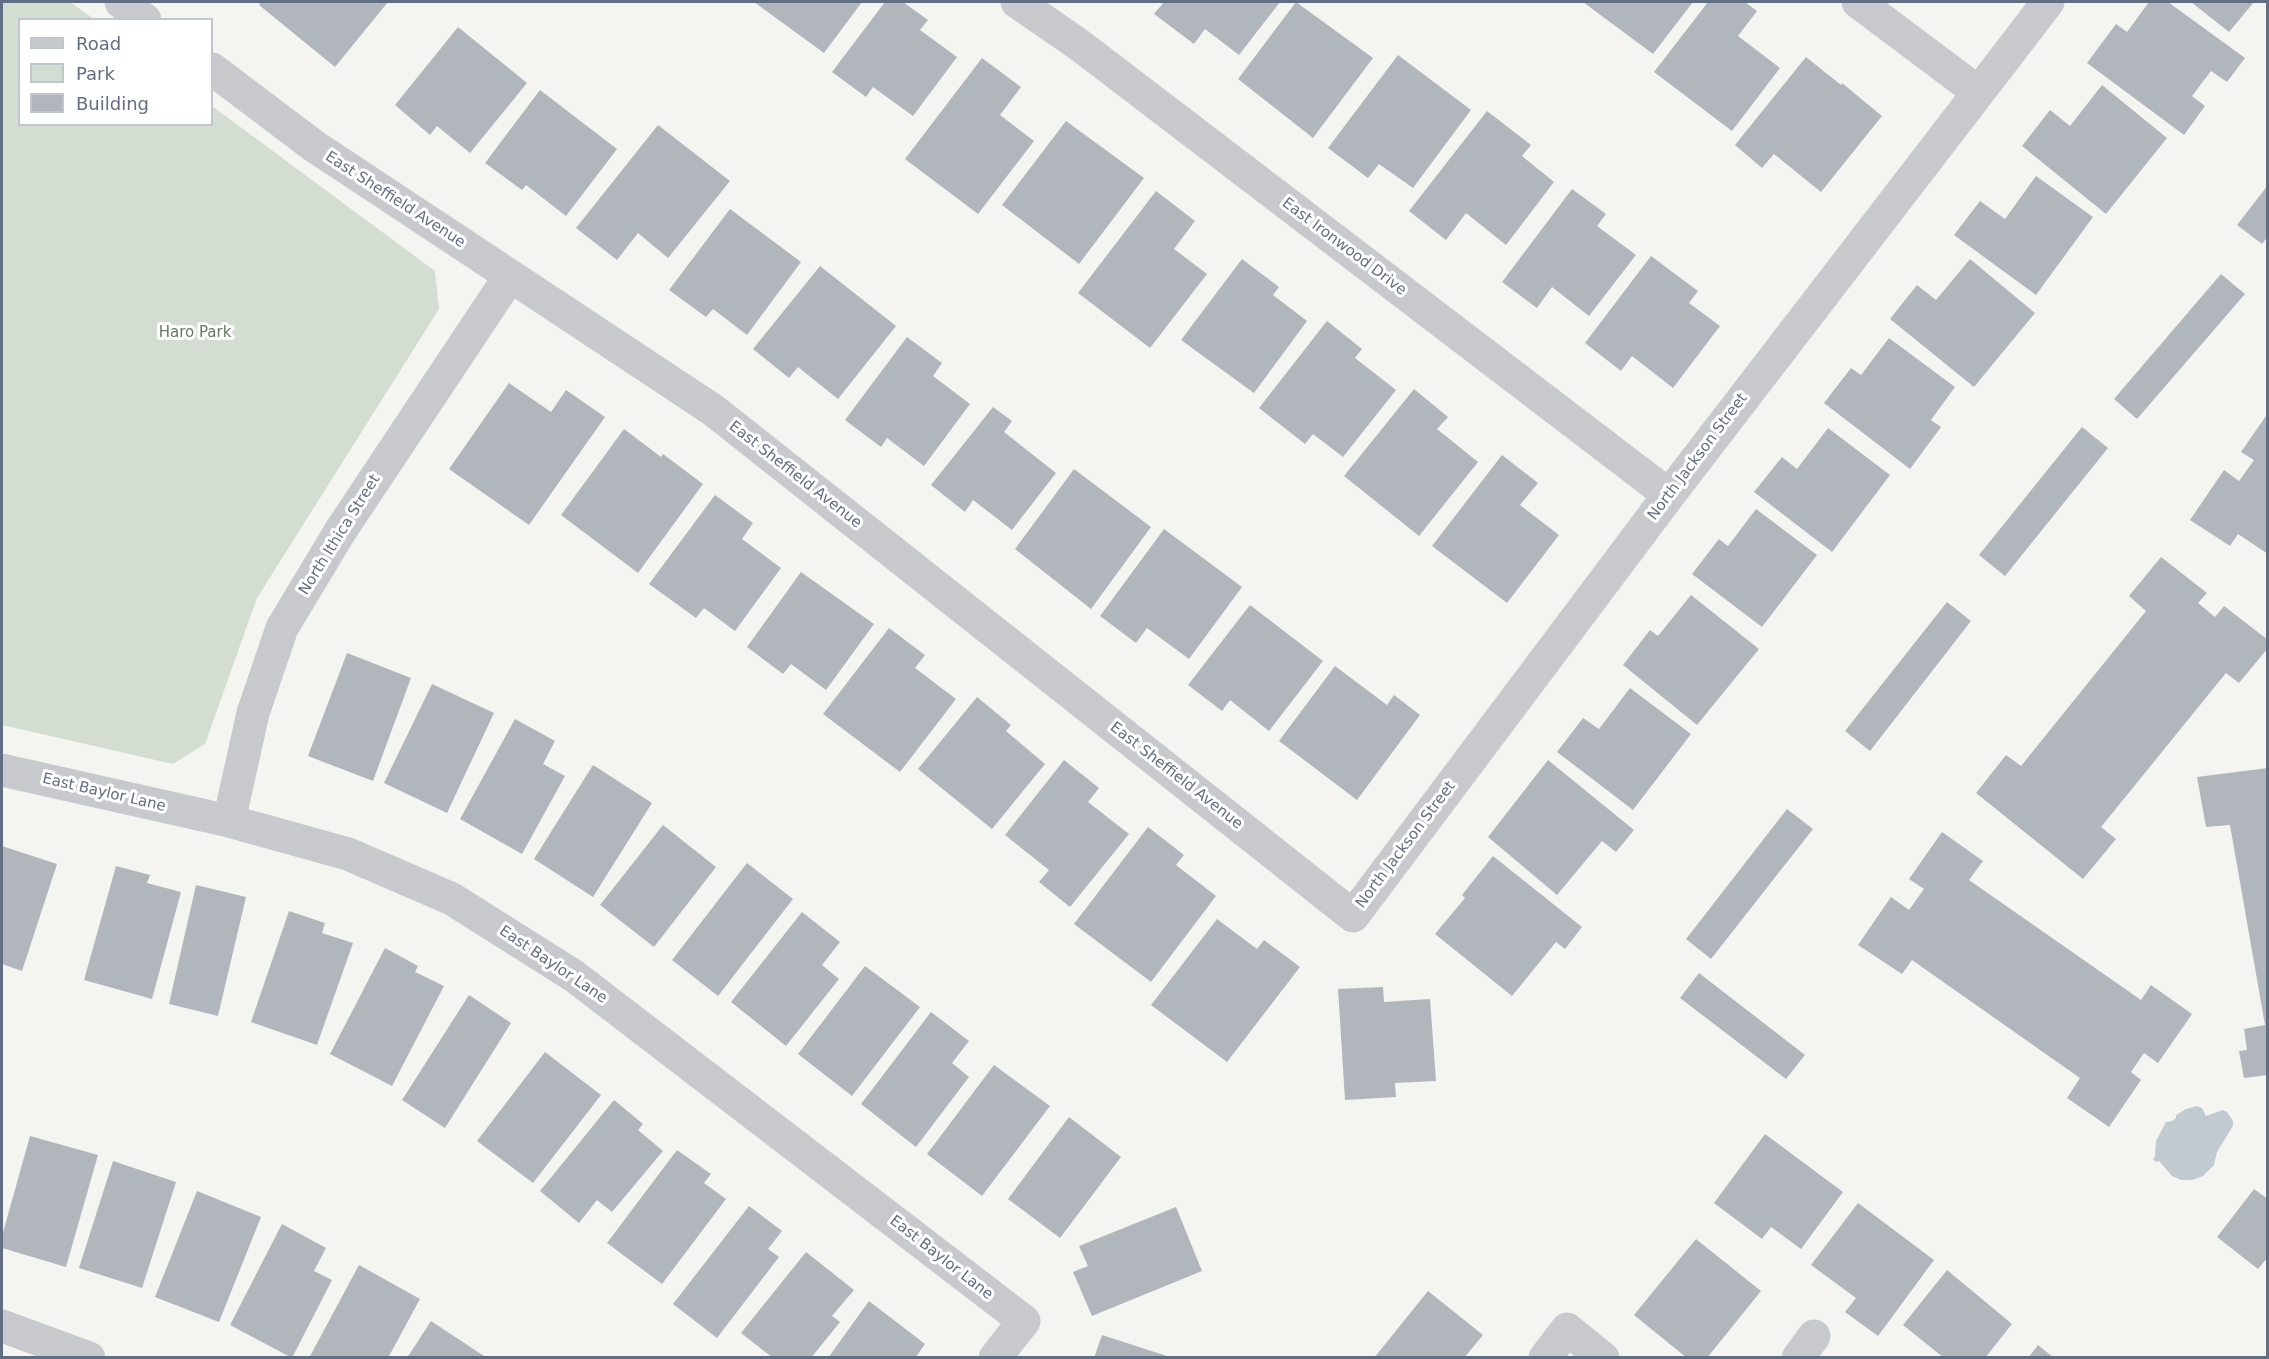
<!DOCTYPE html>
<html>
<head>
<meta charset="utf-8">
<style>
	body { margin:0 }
	#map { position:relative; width:2269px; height:1359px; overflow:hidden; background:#f4f5f1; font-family:"DejaVu Sans",sans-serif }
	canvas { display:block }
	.frame { position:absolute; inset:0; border:3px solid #626e84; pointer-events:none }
	.legend { position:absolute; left:18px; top:18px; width:195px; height:108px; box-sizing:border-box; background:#fff; border:2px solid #c0c5ce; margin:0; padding:8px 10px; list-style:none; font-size:18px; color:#626e84 }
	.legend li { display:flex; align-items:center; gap:12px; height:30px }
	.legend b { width:30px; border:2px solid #c0c5ce }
</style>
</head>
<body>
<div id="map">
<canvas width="2269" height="1359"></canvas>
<div class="frame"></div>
<ul class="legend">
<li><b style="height:8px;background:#c7c9cd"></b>Road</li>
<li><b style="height:16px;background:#d4ddd2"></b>Park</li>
<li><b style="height:16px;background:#b1b6bd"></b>Building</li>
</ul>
</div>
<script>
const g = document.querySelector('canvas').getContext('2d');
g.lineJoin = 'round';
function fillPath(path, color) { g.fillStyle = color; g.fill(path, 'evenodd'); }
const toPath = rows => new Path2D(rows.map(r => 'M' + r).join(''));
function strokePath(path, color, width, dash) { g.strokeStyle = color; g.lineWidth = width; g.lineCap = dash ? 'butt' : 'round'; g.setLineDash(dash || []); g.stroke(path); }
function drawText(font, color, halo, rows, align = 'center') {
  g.font = font + ' "DejaVu Sans",sans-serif'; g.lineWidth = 6; g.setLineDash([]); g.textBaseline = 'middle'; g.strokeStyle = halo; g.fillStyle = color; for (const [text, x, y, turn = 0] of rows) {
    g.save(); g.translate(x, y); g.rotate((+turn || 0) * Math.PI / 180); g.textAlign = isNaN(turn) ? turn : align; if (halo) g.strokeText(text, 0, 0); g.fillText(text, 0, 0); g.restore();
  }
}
fillPath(toPath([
	[2,2,70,2,94,19,20,20,20,124,212,124,212,106,435,271,439,309,257,598,205,744,173,764,2,725]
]), '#d4ddd2');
fillPath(toPath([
	[2197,1106,2202,1108,2206,1116,2223,1110,2227,1112,2233,1121,2233,1126,2217,1152,2214,1165,2203,1176,2192,1180,2181,1180,2172,1176,2159,1161,2156,1162,2153,1159,2155,1156,2156,1141,2166,1122,2172,1121,2176,1118,2176,1115,2186,1109]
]), '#c2cad1');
fillPath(toPath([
	[261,2,388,2,335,67,259,5],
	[754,2,862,2,824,53],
	[885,2,903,2,928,20,920,30,957,57,913,116,873,87,866,97,832,72],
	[1164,2,1280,2,1239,55,1205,29,1194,44,1154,14],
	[1296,2,1373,58,1313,138,1238,79],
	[1583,2,1693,2,1653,54],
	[1708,2,1745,2,1757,11,1738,36,1780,68,1732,131,1654,72],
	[2149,2,2168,2,2245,58,2227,82,2211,71,2192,96,2205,106,2184,135,2087,63,2116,24,2127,32],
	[2191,2,2254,2,2229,32],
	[458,27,527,83,470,153,437,126,430,135,395,105],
	[1398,55,1471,110,1413,188,1379,164,1368,178,1328,148],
	[1806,57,1841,85,1842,83,1882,116,1821,192,1774,154,1762,168,1735,145],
	[982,58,1021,87,1000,115,1034,141,978,214,905,159],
	[2102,85,2167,138,2106,214,2022,146,2050,110,2070,126],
	[540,90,617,149,566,216,526,185,522,190,485,163],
	[1487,111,1531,145,1522,156,1554,182,1506,245,1466,213,1446,240,1409,211],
	[1066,121,1144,178,1079,264,1002,205],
	[658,125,730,181,668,258,638,233,617,260,576,228],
	[2036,176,2093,217,2036,295,1954,235,1980,201,2005,219],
	[2268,185,2268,236,2262,244,2237,225],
	[1572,189,1606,214,1597,226,1636,255,1589,316,1552,287,1537,308,1502,282],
	[1156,191,1195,221,1174,249,1207,274,1150,348,1078,293],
	[730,209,801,262,747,335,713,309,706,317,669,290],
	[1651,256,1698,291,1689,303,1720,326,1673,388,1632,356,1621,371,1585,343],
	[1242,259,1279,287,1273,295,1307,321,1254,393,1181,340],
	[1970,259,2035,313,1974,387,1890,319,1917,285,1936,300],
	[820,266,896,326,838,399,798,367,789,378,753,349],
	[2221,274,2245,294,2137,419,2114,399],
	[1327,321,1362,349,1355,358,1396,390,1343,457,1313,434,1305,444,1259,408],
	[907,337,942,363,933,376,970,404,924,466,887,438,881,447,845,420],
	[1889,338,1955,387,1931,420,1941,427,1910,469,1824,403,1851,368,1861,375],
	[509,383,551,412,566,390,605,417,529,525,449,469],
	[1414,389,1448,417,1437,429,1478,462,1419,536,1344,476],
	[993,407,1012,421,1004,432,1056,473,1012,530,973,500,965,512,931,485],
	[2268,413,2268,554,2238,534,2230,546,2190,520,2224,470,2239,481,2254,460,2241,452],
	[2082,427,2108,448,2005,576,1979,555],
	[1828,428,1890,475,1832,552,1754,492,1782,457,1797,469],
	[624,429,661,457,663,454,703,484,638,573,561,515],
	[1502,455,1538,483,1520,505,1559,535,1507,603,1432,546],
	[1074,469,1151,527,1091,609,1015,549],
	[715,495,753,523,742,539,781,568,735,631,704,608,696,618,649,584],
	[1756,509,1817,555,1762,627,1692,574,1719,539,1728,546],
	[1164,529,1242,587,1189,659,1147,628,1136,643,1100,616],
	[2161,557,2207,593,2198,603,2215,617,2224,606,2268,640,2268,648,2239,683,2226,673,2101,827,2116,839,2083,879,1976,793,2006,755,2021,766,2146,611,2129,596],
	[801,572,874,624,826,690,791,664,783,674,747,647],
	[1691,595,1759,649,1697,725,1623,665,1650,630,1658,636],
	[1947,602,1971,621,1870,751,1845,731],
	[1250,605,1323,661,1269,731,1230,700,1222,711,1188,685],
	[889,628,925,655,915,668,956,699,900,772,823,714],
	[347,653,411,678,373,781,308,756],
	[1335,666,1387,705,1394,695,1420,715,1357,800,1279,741],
	[432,684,494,713,447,813,384,783],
	[1630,688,1691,734,1633,810,1557,752,1583,718,1599,729],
	[977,697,1011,725,1006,731,1045,764,992,829,918,769],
	[515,719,555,741,543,764,565,776,522,854,460,819],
	[1064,760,1099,788,1088,802,1129,834,1070,907,1039,882,1049,870,1005,835],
	[1548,760,1634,830,1616,852,1602,841,1557,895,1488,837],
	[593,765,652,803,593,897,534,859],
	[2268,768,2268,1075,2244,1078,2239,1051,2247,1050,2244,1029,2265,1025,2230,825,2206,827,2197,777],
	[1787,809,1813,829,1711,959,1686,939],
	[663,825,716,867,654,947,600,905],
	[1148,827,1184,855,1176,865,1216,896,1151,982,1074,924],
	[1942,832,1983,861,1969,880,2141,1000,2151,985,2192,1014,2158,1063,2144,1053,2131,1072,2141,1080,2109,1127,2067,1098,2080,1078,1912,960,1902,974,1858,945,1891,897,1909,910,1924,889,1909,879],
	[2,846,57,864,22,971,2,964],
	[1493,856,1582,927,1565,949,1556,942,1512,996,1435,934,1465,898,1462,895],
	[747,863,793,899,718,996,672,960],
	[116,866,150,875,147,883,181,892,152,999,84,980],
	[196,885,246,897,218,1016,169,1004],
	[289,911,325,923,322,933,353,943,317,1045,251,1022],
	[802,912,840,942,822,965,839,979,786,1046,731,1002],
	[1217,919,1257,949,1264,940,1300,967,1227,1062,1151,1005],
	[385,948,418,966,415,972,444,986,392,1086,330,1054],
	[865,966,920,1007,852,1096,798,1054],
	[1699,973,1805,1055,1786,1079,1680,998],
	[1383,987,1384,1002,1430,999,1436,1081,1395,1083,1396,1097,1345,1100,1338,989],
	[469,995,511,1023,445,1128,402,1100],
	[931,1012,969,1041,952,1063,969,1077,916,1147,861,1104],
	[545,1052,601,1095,533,1183,477,1141],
	[994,1065,1050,1106,982,1196,927,1154],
	[614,1100,643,1124,638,1130,663,1151,612,1212,597,1200,579,1223,540,1191],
	[1069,1117,1121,1157,1060,1238,1008,1199],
	[1765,1134,1843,1192,1801,1249,1771,1227,1762,1239,1714,1203],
	[30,1136,98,1155,66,1267,2,1248,2,1236],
	[677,1150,711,1174,704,1183,726,1199,662,1284,607,1243],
	[113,1161,176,1182,142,1288,79,1268],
	[2254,1189,2268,1199,2268,1257,2258,1269,2217,1237],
	[197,1191,261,1217,219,1322,155,1297],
	[1858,1203,1934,1260,1878,1336,1845,1312,1856,1298,1811,1265],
	[749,1206,782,1231,768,1249,779,1257,717,1338,673,1304],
	[1176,1207,1202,1271,1092,1316,1073,1272,1088,1266,1079,1246],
	[282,1224,326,1248,314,1271,332,1280,292,1358,230,1325],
	[1696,1239,1761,1291,1707,1358,1687,1358,1634,1315],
	[806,1252,854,1290,832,1316,840,1322,811,1358,773,1358,741,1333],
	[359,1265,420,1299,388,1358,309,1358],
	[1947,1270,2012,1324,1985,1358,1944,1358,1903,1325],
	[1428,1291,1483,1335,1464,1358,1374,1358],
	[869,1301,925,1344,915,1358,828,1358],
	[431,1321,487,1358,407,1358],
	[1102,1335,1170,1357,1170,1358,1094,1358],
	[2038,1345,2054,1358,2028,1358]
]), '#b1b6bd');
strokePath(toPath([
	[121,2,145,20],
	[1017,2,1078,44,1669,495],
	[1858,2,1978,92],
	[212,69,314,146,713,410,1353,916,1669,495,2048,2],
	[2,770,229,821,348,854,452,899,574,976,1024,1321,995,1358],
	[229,821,253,713,282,628,341,530,510,276],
	[2,1326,89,1358],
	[1545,1358,1567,1329,1603,1358],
	[1798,1358,1814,1336]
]), '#c7c9cd', 33);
drawText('15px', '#626e84', '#fff', [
	["East Sheffield Avenue",395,200,33],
	["East Ironwood Drive",1344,247,37],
	["North Jackson Street",1698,457,-53],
	["East Sheffield Avenue",795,475,38],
	["North Ithica Street",340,535,-58],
	["East Sheffield Avenue",1176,776,38],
	["East Baylor Lane",104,793,13],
	["North Jackson Street",1406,845,-53],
	["East Baylor Lane",553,965,34],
	["East Baylor Lane",941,1258,38]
]);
drawText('15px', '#627b61', '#fff', [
	["Haro Park",195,333]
]);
</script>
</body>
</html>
